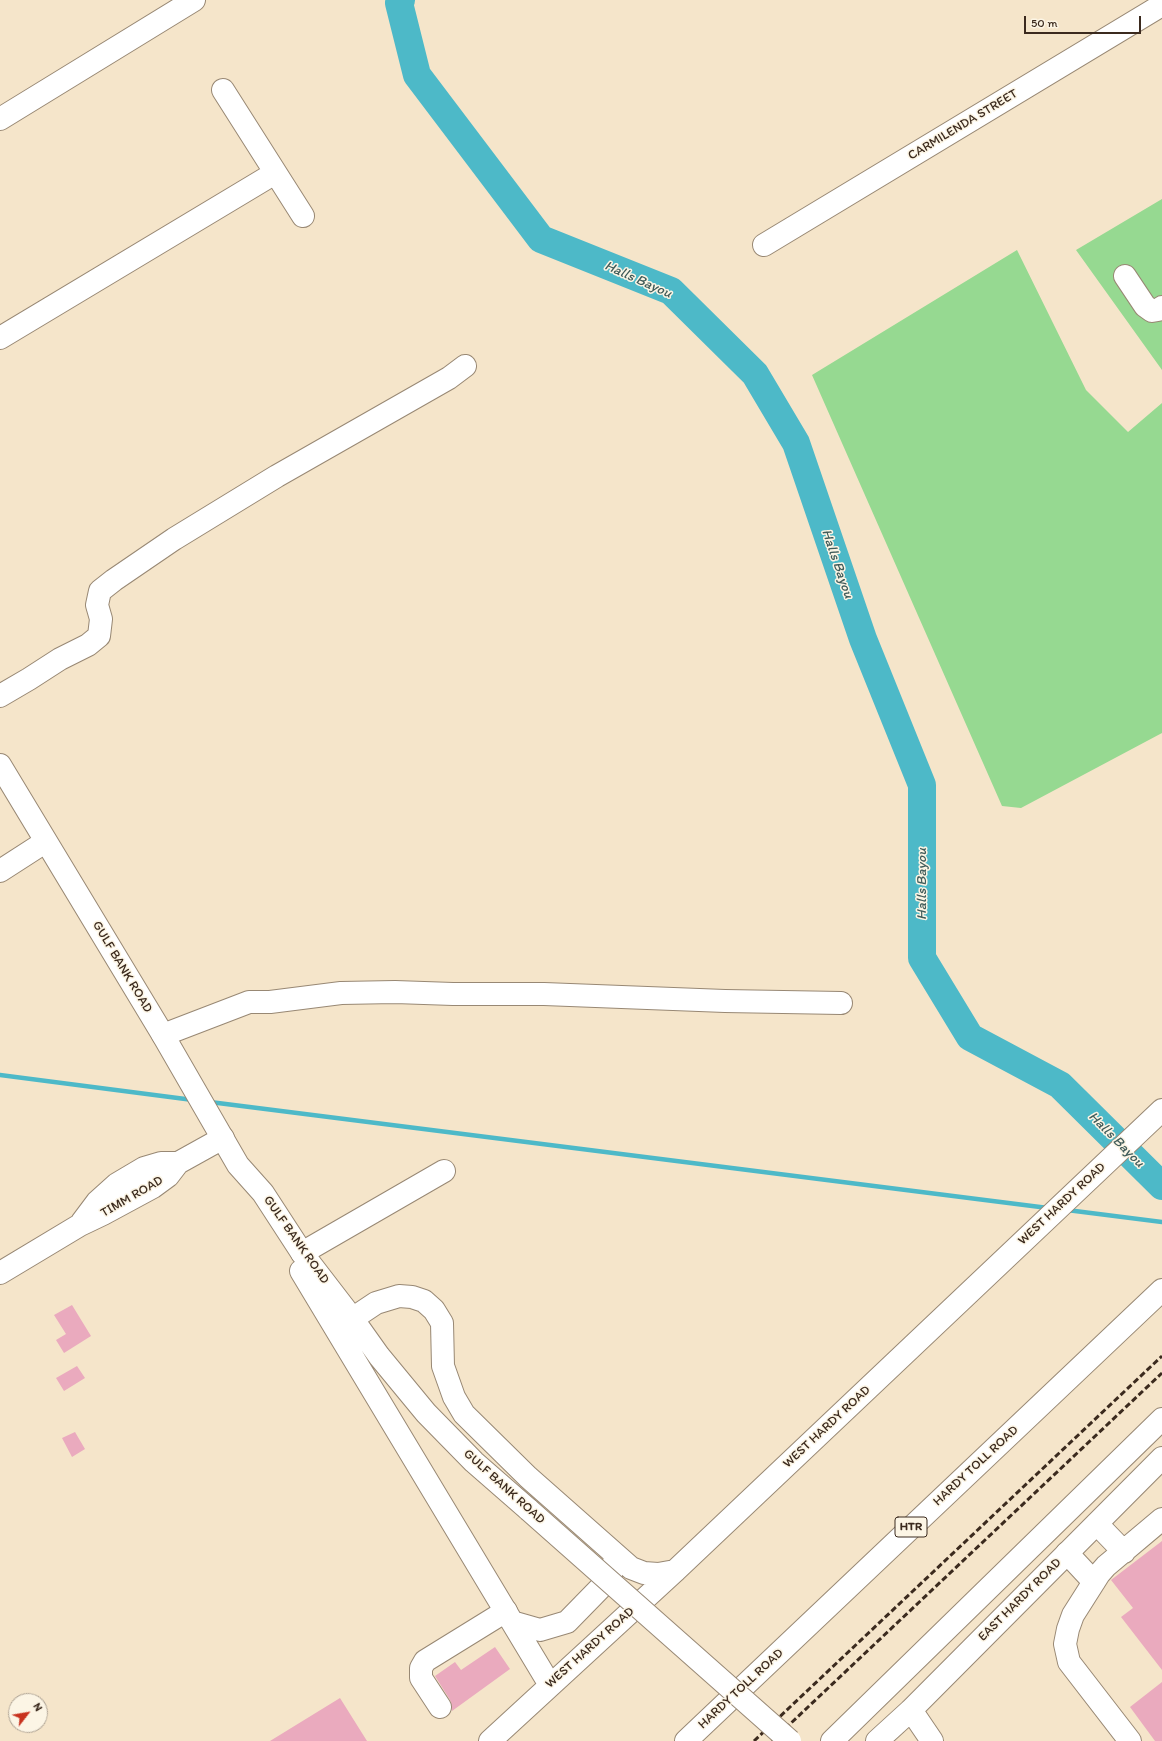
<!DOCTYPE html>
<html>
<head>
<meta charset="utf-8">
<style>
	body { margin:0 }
	#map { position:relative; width:1162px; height:1741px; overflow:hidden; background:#f5e5ca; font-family:Itim,sans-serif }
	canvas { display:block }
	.north { position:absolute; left:8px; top:1693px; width:40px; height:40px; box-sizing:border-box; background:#fcf5e5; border:1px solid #afa495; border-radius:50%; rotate:59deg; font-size:11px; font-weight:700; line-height:16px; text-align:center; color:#3b2a1e }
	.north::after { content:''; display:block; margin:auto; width:14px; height:18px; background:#c8321e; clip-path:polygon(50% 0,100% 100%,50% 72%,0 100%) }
	.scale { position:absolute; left:1024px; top:16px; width:117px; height:18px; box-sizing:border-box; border:2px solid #3b2a1e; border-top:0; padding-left:5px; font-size:12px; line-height:14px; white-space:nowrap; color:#3b2a1e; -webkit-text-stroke:3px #fcf5e5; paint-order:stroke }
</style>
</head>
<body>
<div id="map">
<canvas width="1162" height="1741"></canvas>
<div class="north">N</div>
<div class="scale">50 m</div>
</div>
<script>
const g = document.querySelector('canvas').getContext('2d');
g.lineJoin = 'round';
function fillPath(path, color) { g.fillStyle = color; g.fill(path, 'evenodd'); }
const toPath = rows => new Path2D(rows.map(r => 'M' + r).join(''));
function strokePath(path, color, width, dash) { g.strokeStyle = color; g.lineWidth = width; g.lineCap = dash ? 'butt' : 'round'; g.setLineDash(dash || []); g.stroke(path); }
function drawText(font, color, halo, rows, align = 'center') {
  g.font = font + ' Itim,sans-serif'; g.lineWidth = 3; g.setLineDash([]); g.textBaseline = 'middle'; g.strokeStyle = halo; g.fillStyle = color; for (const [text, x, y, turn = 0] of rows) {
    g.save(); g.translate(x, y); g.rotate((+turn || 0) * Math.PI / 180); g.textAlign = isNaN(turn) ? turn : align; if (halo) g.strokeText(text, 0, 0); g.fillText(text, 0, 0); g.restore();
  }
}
fillPath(toPath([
	[1162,199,1162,370,1076,250],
	[1017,250,1086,390,1128,432,1162,403,1162,733,1021,808,1002,806,812,375]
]), '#96d991');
strokePath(toPath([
	[0,1075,193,1100],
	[210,1102,1048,1208],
	[1067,1210,1162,1222]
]), '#4db9c8', 4.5);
strokePath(toPath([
	[401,0,399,3,417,75,541,239,671,291,755,374,796,443,863,639,922,785,922,958,970,1037,1060,1085,1162,1186]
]), '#4db9c8', 28);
fillPath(toPath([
	[72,1305,91,1336,64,1353,56,1340,66,1334,54,1315],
	[77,1366,85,1378,64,1391,56,1378],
	[75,1432,85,1449,72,1457,62,1438],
	[1162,1541,1162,1670,1121,1617,1133,1608,1111,1580],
	[495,1647,510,1669,452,1711,452,1706,450,1700,435,1676,455,1662,461,1670],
	[1162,1682,1162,1741,1155,1741,1130,1707],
	[340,1698,367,1741,270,1741]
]), '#eaaabe');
const minor = toPath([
	[223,90,303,216],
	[0,119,194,0],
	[764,245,1162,5],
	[1125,276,1145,306,1152,311,1158,310,1162,307],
	[0,338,275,173],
	[0,696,29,679,60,659,88,645,99,636,101,619,97,605,100,591,114,580,174,539,277,476,449,378,465,366],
	[0,871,45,842],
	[163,1035,249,1002,270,1002,341,993,395,992,453,994,544,994,725,1001,841,1003],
	[82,1222,97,1202,117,1184,144,1168,161,1163,178,1163],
	[302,1253,444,1171],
	[0,1273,80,1225,103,1214,153,1187,168,1176,178,1163,223,1138],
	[1097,1524,1124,1552],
	[1067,1553,1094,1582],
	[440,1707,421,1678,421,1668,425,1661,506,1611],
	[1130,1741,1069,1662,1065,1644,1068,1629,1073,1615,1099,1574,1106,1566,1162,1519]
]);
const major = toPath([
	[0,765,163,1035,238,1165,263,1193,302,1253,352,1318,379,1356,426,1413,474,1462,529,1510],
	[301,1271,550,1685],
	[340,1327,376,1303,399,1296,412,1297,424,1301,434,1310,442,1323,443,1366,454,1397,464,1414,528,1477,631,1568,644,1573,658,1574,675,1571],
	[512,1622,540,1630,567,1622,610,1578,614,1562],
	[911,1710,932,1741],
	[490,1741,675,1571,1162,1110],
	[877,1741,911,1710,1162,1458]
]);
const highway = toPath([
	[686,1741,1162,1290],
	[832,1741,1162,1419]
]);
strokePath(minor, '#988874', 24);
strokePath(major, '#988874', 24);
strokePath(highway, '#988874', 24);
strokePath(minor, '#fff', 22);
strokePath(major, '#fff', 22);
strokePath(highway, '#fff', 22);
strokePath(toPath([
	[754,1741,1162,1356],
	[772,1741,1162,1373]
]), '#3b2a1e', 3, [6, 3]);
const majorBridge = toPath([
	[529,1510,790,1741]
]);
strokePath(majorBridge, '#988874', 24, []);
strokePath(majorBridge, '#fff', 22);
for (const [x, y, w] of [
	[911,1527,32]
]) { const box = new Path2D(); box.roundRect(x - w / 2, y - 10, w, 20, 3); g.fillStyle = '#fcf5e5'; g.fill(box); strokePath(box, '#3b2a1e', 1); }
drawText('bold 12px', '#3b2a1e', null, [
	["HTR",911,1527]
]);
drawText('13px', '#3b2a1e', '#fcf5e5', [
	["CARMILENDA STREET",963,125,-31],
	["GULF BANK ROAD",122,967,59],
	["TIMM ROAD",132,1197,-30],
	["WEST HARDY ROAD",1062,1204,-43],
	["GULF BANK ROAD",296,1240,55],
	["WEST HARDY ROAD",827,1427,-43],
	["HARDY TOLL ROAD",976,1466,-43],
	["GULF BANK ROAD",504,1487,42],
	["EAST HARDY ROAD",1020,1600,-45],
	["WEST HARDY ROAD",590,1648,-42],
	["HARDY TOLL ROAD",741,1689,-43]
]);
drawText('italic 14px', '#415c5a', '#fcf5e5', [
	["Halls Bayou",638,280,24],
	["Halls Bayou",837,564,71],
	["Halls Bayou",922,884,-90],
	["Halls Bayou",1116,1140,45]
]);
</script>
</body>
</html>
